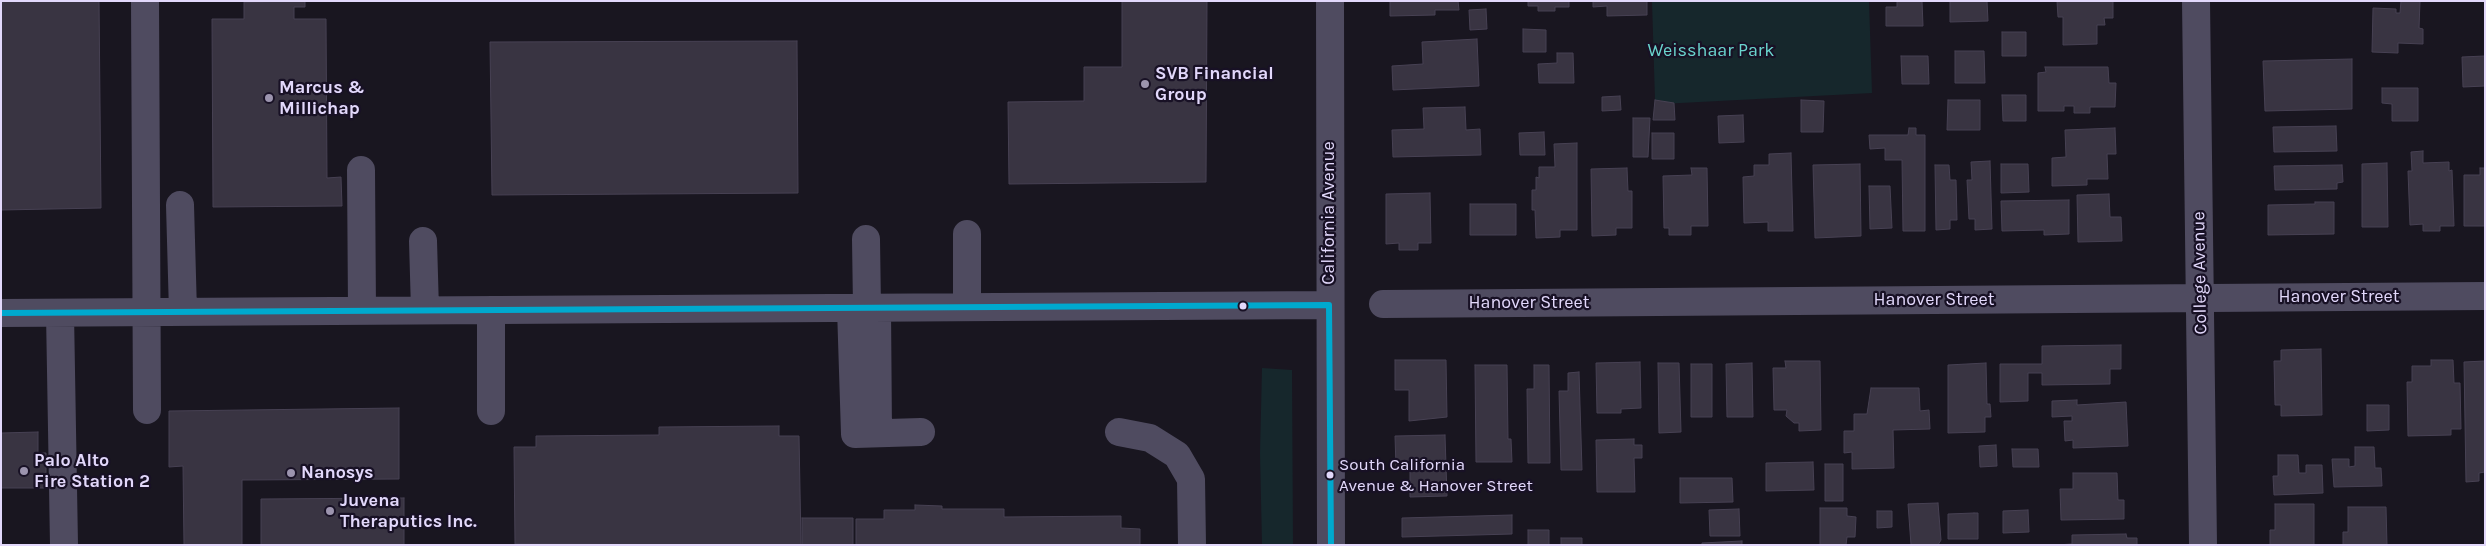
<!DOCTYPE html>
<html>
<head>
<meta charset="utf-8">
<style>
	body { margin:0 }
	#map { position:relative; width:2486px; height:546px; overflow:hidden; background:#191620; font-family:Karla,sans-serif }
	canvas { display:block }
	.frame { position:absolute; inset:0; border:2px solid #e2d8fb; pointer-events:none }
</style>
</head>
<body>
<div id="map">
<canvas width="2486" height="546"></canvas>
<div class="frame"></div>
</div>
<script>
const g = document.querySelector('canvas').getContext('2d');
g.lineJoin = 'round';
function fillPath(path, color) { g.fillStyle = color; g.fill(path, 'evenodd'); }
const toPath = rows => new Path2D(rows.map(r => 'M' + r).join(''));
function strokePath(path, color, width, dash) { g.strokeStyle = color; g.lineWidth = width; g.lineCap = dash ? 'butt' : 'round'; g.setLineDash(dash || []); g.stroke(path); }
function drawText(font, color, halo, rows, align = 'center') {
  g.font = font + ' Karla,sans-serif'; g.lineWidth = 4.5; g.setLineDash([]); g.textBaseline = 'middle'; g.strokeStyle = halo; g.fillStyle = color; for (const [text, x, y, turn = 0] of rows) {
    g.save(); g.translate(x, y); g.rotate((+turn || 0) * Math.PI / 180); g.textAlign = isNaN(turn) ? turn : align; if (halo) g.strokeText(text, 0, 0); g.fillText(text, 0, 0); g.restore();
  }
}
fillPath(toPath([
	[1652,1,1869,1,1872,93,1661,104,1661,100,1655,100],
	[1262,368,1292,370,1293,545,1262,545,1260,453]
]), '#16272c');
const building = toPath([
	[1,1,99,1,101,208,1,210,1,1],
	[305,1,305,7,294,7,294,19,326,19,327,178,341,177,342,206,213,207,212,19,244,19,244,2,305,1],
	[1122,1,1207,1,1206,182,1009,184,1008,102,1084,101,1084,67,1122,67,1122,1],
	[1390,1,1458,1,1459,10,1435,10,1435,15,1390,16,1390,1],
	[1528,1,1569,1,1569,7,1555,7,1555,11,1538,11,1538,6,1528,6,1528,1],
	[1593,1,1647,1,1647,15,1607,16,1607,6,1593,7,1593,1],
	[1868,1,1922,1,1923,26,1886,26,1886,7,1897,7,1897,1,1868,1],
	[1950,1,1987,1,1988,21,1950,22,1950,1],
	[2057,1,2113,1,2113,18,2104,18,2105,25,2097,25,2097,44,2063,45,2063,17,2058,17,2057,1],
	[2401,1,2420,1,2419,28,2423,29,2423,44,2398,43,2398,53,2372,52,2373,8,2396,9,2396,13,2400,13,2401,1],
	[1486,9,1487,29,1470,30,1469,10,1486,9],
	[1523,29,1546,30,1546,52,1523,52,1523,29],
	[2002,32,2026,32,2026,56,2002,56,2002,32],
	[1477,39,1479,86,1393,90,1392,66,1423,64,1422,42,1477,39],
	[797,41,798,193,492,195,490,42,797,41],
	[1955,51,1984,51,1985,83,1955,83,1955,51],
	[1557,53,1573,53,1574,83,1539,83,1538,64,1557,63,1557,53],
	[1901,56,1928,56,1929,84,1902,84,1901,56],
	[2485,56,2485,86,2463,87,2462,57,2485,56],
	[2352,59,2352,109,2265,111,2263,61,2352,59],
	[2045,67,2108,67,2109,83,2116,83,2115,107,2090,107,2090,113,2074,113,2074,106,2064,106,2064,111,2038,111,2038,73,2046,72,2045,67],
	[2382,88,2418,88,2418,121,2392,121,2392,104,2382,103,2382,88],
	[2002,95,2026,95,2026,121,2003,121,2002,95],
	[1620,96,1621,110,1602,111,1602,97,1620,96],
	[1655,100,1674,103,1675,120,1653,120,1655,100],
	[1801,100,1824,101,1823,132,1801,132,1801,100],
	[1948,100,1980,100,1980,130,1947,130,1948,100],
	[1465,107,1466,130,1480,129,1481,155,1393,157,1392,130,1424,129,1423,108,1465,107],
	[1743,115,1744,142,1719,143,1718,116,1743,115],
	[1633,118,1650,118,1648,157,1633,157,1633,118],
	[2336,126,2337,151,2274,152,2273,127,2336,126],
	[1909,128,1916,128,1916,135,1925,135,1925,231,1903,231,1902,160,1885,160,1885,148,1870,149,1869,135,1908,135,1909,128],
	[2115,128,2116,154,2107,154,2108,179,2087,179,2087,185,2052,186,2052,158,2066,157,2065,130,2115,128],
	[1544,132,1545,155,1520,155,1519,133,1544,132],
	[1652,133,1674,133,1674,159,1652,159,1652,133],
	[1577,143,1577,230,1560,230,1560,237,1536,238,1535,210,1532,210,1532,190,1536,190,1536,177,1539,178,1539,167,1555,167,1554,144,1577,143],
	[2423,151,2423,163,2449,162,2449,171,2452,170,2454,226,2440,226,2440,231,2423,231,2423,224,2410,225,2408,171,2412,171,2411,152,2423,151],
	[1791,153,1793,231,1768,231,1768,222,1744,223,1743,177,1754,176,1754,165,1769,165,1769,154,1791,153],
	[1990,161,1992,229,1975,230,1975,219,1969,219,1967,180,1972,180,1971,162,1990,161],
	[2387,163,2388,227,2362,227,2362,164,2387,163],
	[1860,164,1861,236,1815,238,1813,165,1860,164],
	[2001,164,2028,164,2029,192,2001,193,2001,164],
	[1935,165,1949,165,1950,180,1956,180,1957,220,1950,220,1950,229,1936,230,1935,165],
	[2342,165,2343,182,2337,183,2337,189,2275,190,2274,166,2342,165],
	[1627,168,1628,191,1632,191,1632,228,1616,228,1616,235,1592,236,1591,169,1627,168],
	[1691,168,1707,168,1708,226,1691,226,1691,235,1669,235,1669,228,1664,228,1663,176,1692,175,1691,168],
	[2480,168,2485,168,2485,226,2464,226,2464,175,2480,175,2480,168],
	[1869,186,1890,186,1892,228,1870,229,1869,186],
	[1430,193,1431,243,1418,243,1418,250,1399,250,1399,243,1386,244,1386,194,1430,193],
	[2109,194,2110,217,2121,217,2122,241,2078,242,2077,195,2109,194],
	[2069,200,2069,234,2044,235,2044,230,2002,231,2001,201,2069,200],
	[2315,202,2334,202,2334,234,2268,235,2268,205,2315,204,2315,202],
	[1470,204,1516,204,1516,235,1470,235,1470,204],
	[2121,345,2121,369,2110,369,2110,384,2042,385,2042,373,2028,373,2028,401,2000,402,2000,364,2042,364,2042,346,2121,345],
	[2321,349,2322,415,2281,416,2281,405,2275,405,2274,361,2281,361,2281,350,2321,349],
	[1395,360,1446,360,1447,417,1409,421,1409,390,1395,390,1395,360],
	[2431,360,2453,360,2454,383,2460,383,2461,429,2451,429,2451,435,2408,436,2407,382,2412,382,2412,366,2431,366,2431,360],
	[1785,361,1820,361,1821,430,1799,431,1799,423,1794,423,1786,416,1787,410,1774,410,1773,368,1786,368,1785,361],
	[2485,361,2485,472,2479,473,2479,481,2466,482,2464,362,2485,361],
	[1640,362,1641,408,1621,409,1621,413,1597,413,1596,363,1640,362],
	[1658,363,1679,363,1681,432,1659,433,1658,363],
	[1752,363,1753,417,1727,417,1726,364,1752,363],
	[1986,363,1987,404,1990,404,1991,417,1985,417,1985,432,1948,433,1948,365,1986,363],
	[1691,364,1712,364,1712,417,1691,417,1691,364],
	[1475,365,1507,365,1508,439,1511,439,1512,462,1476,462,1475,365],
	[1534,365,1549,365,1550,463,1528,463,1527,389,1534,389,1534,365],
	[1579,372,1582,470,1561,470,1559,391,1568,391,1568,373,1579,372],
	[1871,388,1919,388,1920,411,1929,410,1930,429,1893,430,1894,468,1852,469,1852,452,1844,453,1844,431,1854,431,1854,414,1867,414,1871,388],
	[2077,400,2077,405,2126,402,2128,446,2073,448,2073,440,2065,441,2064,421,2072,421,2072,416,2052,417,2052,401,2077,400],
	[2367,405,2389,405,2389,430,2367,431,2367,405],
	[399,408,399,479,242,480,242,545,184,545,183,466,169,467,169,411,399,408],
	[779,426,779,436,799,436,801,545,515,544,514,447,536,447,536,436,659,435,659,427,779,426],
	[38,432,38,453,46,453,46,488,1,488,1,433,38,432],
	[1445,435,1447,496,1410,497,1410,466,1396,467,1395,436,1445,435],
	[1634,439,1634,445,1642,445,1642,458,1634,458,1635,492,1597,492,1596,440,1634,439],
	[1996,445,1997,466,1980,467,1979,446,1996,445],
	[2355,447,2374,447,2375,468,2381,468,2382,486,2334,487,2332,459,2349,459,2349,467,2355,466,2355,447],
	[2012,449,2038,449,2039,467,2013,467,2012,449],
	[2278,455,2298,455,2299,473,2306,473,2306,465,2322,465,2323,493,2274,495,2273,476,2278,476,2278,455],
	[1813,462,1814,490,1766,491,1766,463,1813,462],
	[1825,464,1843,464,1843,501,1825,501,1825,464],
	[2073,473,2117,473,2118,500,2124,500,2124,519,2061,520,2060,489,2073,489,2073,473],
	[1680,478,1732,478,1733,502,1680,503,1680,478],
	[404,498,404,545,261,545,261,499,404,498],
	[1938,503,1941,540,1938,545,1911,545,1908,504,1938,503],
	[2275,504,2314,504,2314,545,2270,545,2270,530,2275,530,2275,504],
	[915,505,942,506,942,509,1004,509,1004,517,1121,516,1121,528,1140,529,1140,545,856,545,856,519,884,519,884,510,915,510,915,505],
	[2348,507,2386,507,2387,545,2343,545,2343,532,2348,532,2348,507],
	[1820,508,1847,508,1847,516,1856,517,1855,537,1847,537,1846,545,1820,545,1820,508],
	[1739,509,1740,536,1710,536,1709,510,1739,509],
	[2028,510,2029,532,2003,533,2003,511,2028,510],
	[1877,511,1892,511,1892,527,1877,528,1877,511],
	[1974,513,1978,513,1978,539,1948,539,1948,514,1974,513],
	[1512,515,1512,534,1402,537,1402,518,1512,515],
	[802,518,853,518,853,545,802,545,802,518],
	[1528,530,1549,530,1549,545,1528,545,1528,530],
	[2126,534,2127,538,2137,538,2137,545,2056,545,2072,544,2072,535,2126,534],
	[1561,538,1582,538,1582,545,1561,545,1561,538],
	[1742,541,1742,545,1702,545,1702,543,1742,541]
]);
fillPath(building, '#393442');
strokePath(building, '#474153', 1);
strokePath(toPath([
	[145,1,147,410],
	[1330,1,1331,545],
	[2196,1,2203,545],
	[361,170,362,310],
	[180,205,183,312],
	[967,234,967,307],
	[866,239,867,308],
	[423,241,425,310],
	[1383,304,2485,296],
	[851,308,855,434,921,432],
	[877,308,878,433],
	[491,310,491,411],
	[1,313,1329,305],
	[60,313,64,545],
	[1119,432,1150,438,1177,455,1191,479,1192,545]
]), '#4f4b60', 28);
strokePath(toPath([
	[1,313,1329,305,1331,545]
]), '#00a9ce', 6);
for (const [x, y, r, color] of [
	[1145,84,5,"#9c94ae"],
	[269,98,5,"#9c94ae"],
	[1243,306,4.5,"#e2d8fb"],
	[24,471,5,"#9c94ae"],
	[291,473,5,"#9c94ae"],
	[1330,475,4.5,"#e2d8fb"],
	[330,511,5,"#9c94ae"]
]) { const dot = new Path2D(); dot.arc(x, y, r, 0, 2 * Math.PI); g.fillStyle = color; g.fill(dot); strokePath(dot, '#181125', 2); }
drawText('17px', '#e2d8fb', '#181125', [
	["South California",1339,465],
	["Avenue & Hanover Street",1339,486]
], 'left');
drawText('18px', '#6ad5ce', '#181125', [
	["Weisshaar Park",1711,51]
]);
drawText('bold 18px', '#e2d8fb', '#181125', [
	["SVB Financial",1155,74],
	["Group",1155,95],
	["Marcus &",279,88],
	["Millichap",279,109],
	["Palo Alto",34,461],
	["Fire Station 2",34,482],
	["Nanosys",301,473],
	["Juvena",340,501],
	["Theraputics Inc.",340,522]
], 'left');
drawText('18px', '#e2d8fb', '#181125', [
	["California Avenue",1329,213,-90],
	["College Avenue",2200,273,-91],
	["Hanover Street",2339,297],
	["Hanover Street",1934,300],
	["Hanover Street",1529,303]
]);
</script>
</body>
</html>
